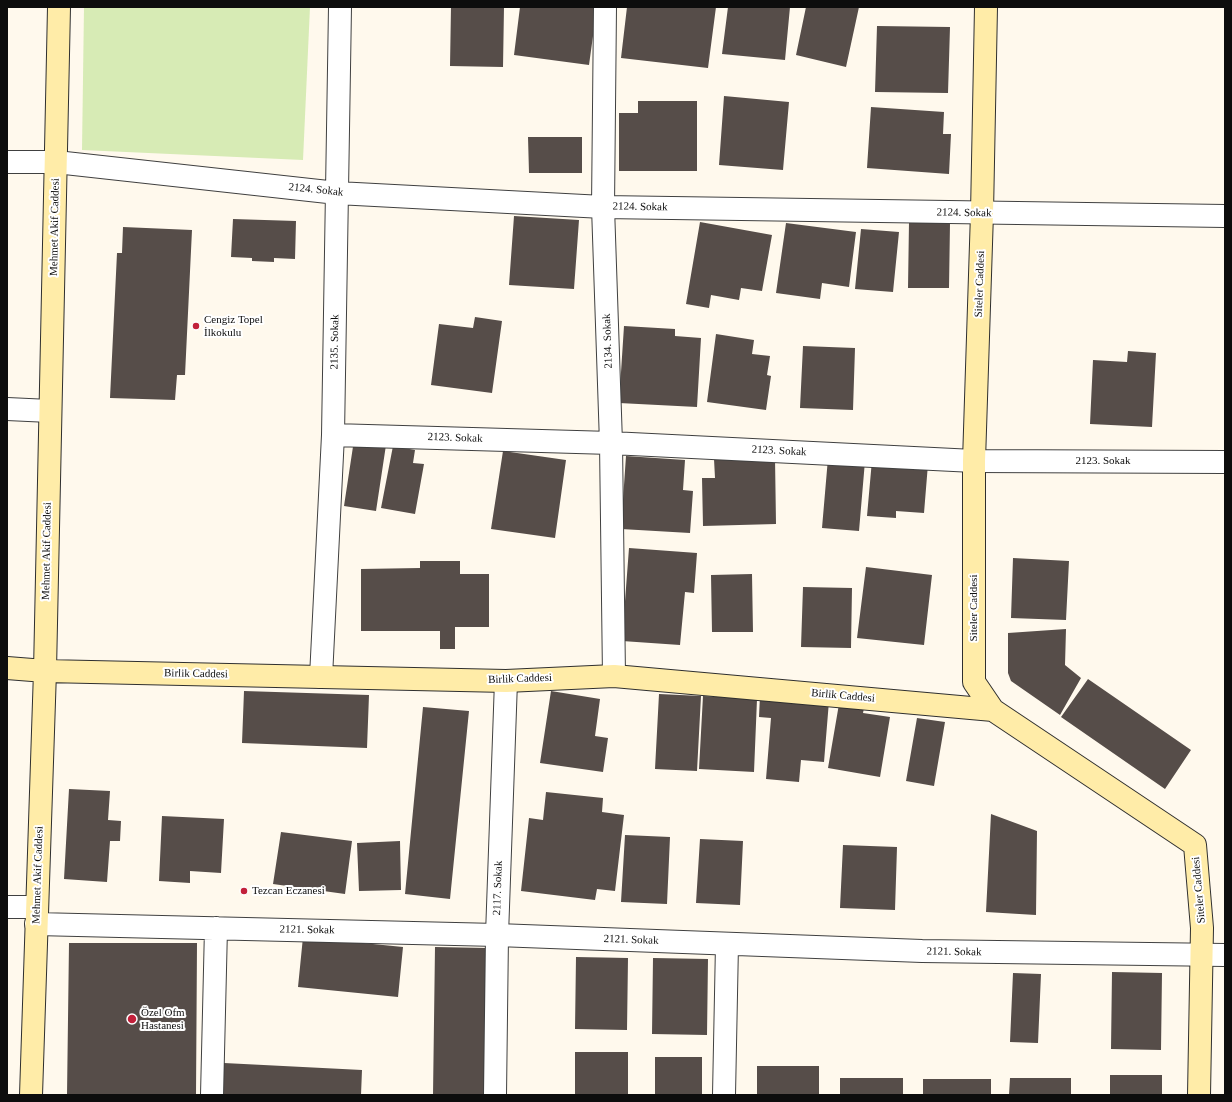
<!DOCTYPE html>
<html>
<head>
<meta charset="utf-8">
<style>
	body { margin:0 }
	#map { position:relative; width:1232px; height:1102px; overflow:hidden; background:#fff9ed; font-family:"Times New Roman",serif }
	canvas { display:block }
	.frame { position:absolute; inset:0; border:8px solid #0d0d0d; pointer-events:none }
</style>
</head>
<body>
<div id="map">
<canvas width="1232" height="1102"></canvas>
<div class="frame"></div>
</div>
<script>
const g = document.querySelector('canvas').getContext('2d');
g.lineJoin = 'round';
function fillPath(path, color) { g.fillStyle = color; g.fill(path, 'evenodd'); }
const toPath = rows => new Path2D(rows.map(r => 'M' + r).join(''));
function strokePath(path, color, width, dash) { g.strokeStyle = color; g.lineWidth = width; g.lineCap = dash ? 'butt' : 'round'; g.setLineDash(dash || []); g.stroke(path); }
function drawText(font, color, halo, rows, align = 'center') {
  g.font = font + ' "Times New Roman",serif'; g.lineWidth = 4; g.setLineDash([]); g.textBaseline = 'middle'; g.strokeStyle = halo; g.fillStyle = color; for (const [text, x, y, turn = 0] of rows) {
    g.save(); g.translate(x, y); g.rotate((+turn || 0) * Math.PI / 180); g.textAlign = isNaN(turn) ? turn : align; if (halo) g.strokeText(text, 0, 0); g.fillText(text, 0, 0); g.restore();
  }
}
fillPath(toPath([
	[84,7,310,7,303,160,82,150]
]), '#d7ebb5');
fillPath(toPath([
	[451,7,504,7,503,67,450,66],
	[520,7,597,7,589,65,514,55],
	[627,7,716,7,708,68,621,58],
	[728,7,790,7,785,60,722,54],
	[806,7,859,7,846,67,796,55],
	[877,26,950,27,948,93,875,92],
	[724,96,789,102,783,170,719,165],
	[638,101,697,101,697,171,619,171,619,113,638,113],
	[871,107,944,112,943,134,951,134,949,174,867,168],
	[528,137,582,137,582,173,529,173],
	[514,216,579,220,574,289,509,285],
	[233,219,296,221,295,259,274,258,274,262,252,261,252,258,231,257],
	[700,222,772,235,762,291,741,288,739,300,711,295,709,308,686,304],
	[909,222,950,223,949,288,908,288],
	[786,223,856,232,849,287,822,283,820,299,776,293],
	[123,227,192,230,185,375,177,375,175,400,110,398,117,253,122,253],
	[861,229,899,232,893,292,855,289],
	[475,317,502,321,492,393,431,385,439,324,473,328],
	[624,326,675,329,675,336,701,338,697,407,619,403],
	[716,334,754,340,752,354,770,356,767,375,771,376,766,410,707,402],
	[803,346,855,348,853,410,800,408],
	[1128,351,1156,353,1152,427,1090,424,1093,360,1127,362],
	[354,440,386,445,376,511,344,506],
	[393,446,415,450,413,463,424,464,415,514,381,508],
	[503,451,566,460,555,538,491,529],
	[626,456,685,460,683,490,693,491,690,533,621,529],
	[775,458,776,524,703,526,702,478,715,478,714,459],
	[828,458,865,461,859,531,822,528],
	[872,460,928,464,924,513,896,511,896,518,867,516],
	[629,548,697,553,694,593,685,592,680,645,622,641],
	[1013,558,1069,561,1066,620,1011,618],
	[420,561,460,561,460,574,489,574,489,627,455,627,455,649,440,649,440,631,361,631,361,569,420,568],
	[866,567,932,575,924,645,857,638],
	[752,574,753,632,712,632,711,575],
	[803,587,852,588,851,648,801,647],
	[1066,629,1065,665,1081,678,1060,715,1011,681,1008,673,1008,633],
	[1088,679,1191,750,1165,789,1061,717],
	[244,691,369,695,367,748,242,743],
	[551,691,600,699,595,736,608,738,603,772,540,763],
	[659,694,701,696,697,771,655,769],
	[760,695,829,701,824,762,801,760,799,782,766,779,771,718,759,717],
	[703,696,757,699,754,772,699,769],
	[839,704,864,708,863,713,890,717,880,777,828,768],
	[423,707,469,711,450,899,405,894],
	[917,718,945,722,934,786,906,781],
	[69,789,110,791,108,820,121,821,120,841,110,841,107,882,64,879],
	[546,792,603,798,602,812,624,815,615,891,597,889,595,900,521,891,529,818,543,820],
	[991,814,1037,831,1036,915,986,912],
	[162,816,224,819,221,873,190,871,190,883,159,881],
	[281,832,352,841,345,894,273,884],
	[625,835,670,837,667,904,621,902],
	[700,839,743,841,740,905,696,903],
	[400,841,401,890,359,891,357,843],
	[843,845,897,847,895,910,840,908],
	[303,937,403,947,398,997,298,987],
	[69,943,197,943,196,1095,67,1095],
	[435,947,487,948,485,1095,433,1095],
	[576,957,628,958,627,1030,575,1029],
	[653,958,708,959,707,1035,652,1034],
	[1112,972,1162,973,1161,1050,1111,1049],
	[1013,973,1041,974,1038,1043,1010,1042],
	[575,1052,628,1052,628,1095,575,1095],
	[655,1057,702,1057,702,1095,655,1095],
	[224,1063,362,1070,361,1095,222,1095],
	[757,1066,819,1066,819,1095,757,1095],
	[1110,1075,1162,1075,1162,1095,1110,1095],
	[840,1078,903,1078,903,1095,840,1095],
	[1010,1078,1071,1078,1071,1095,1009,1095],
	[923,1079,991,1079,991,1095,923,1095]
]), '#564d49');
const street = toPath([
	[605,7,603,207,611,443,614,676],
	[7,162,56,162,337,193,603,207,1225,216],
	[7,409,50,411],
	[333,435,611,443,974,461,1225,462],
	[321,677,333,435,340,7],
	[7,907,37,907],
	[36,924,497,935,922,951,1225,955],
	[212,1095,216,928],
	[495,1095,497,935,506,681],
	[724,1095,727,944]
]);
const secondary = toPath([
	[986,7,982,213,974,461,974,682,993,710,1195,845,1202,928,1199,1095],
	[7,668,45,671,506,681,614,676,993,710],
	[31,1095,45,671,59,7]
]);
strokePath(street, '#404040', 24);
strokePath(secondary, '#2f2f2f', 24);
strokePath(street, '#fff', 22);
strokePath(secondary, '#ffeca8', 22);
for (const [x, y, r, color] of [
	[196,326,4,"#c2203a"],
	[244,891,4,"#c2203a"],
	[132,1019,5,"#c2203a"]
]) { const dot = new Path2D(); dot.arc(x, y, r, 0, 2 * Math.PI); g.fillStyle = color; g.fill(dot); strokePath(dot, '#fff', 1.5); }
drawText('11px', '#0d0d0d', '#fff', [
	["2124. Sokak",316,190,6],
	["2124. Sokak",640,207,1],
	["2124. Sokak",964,213,1],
	["Mehmet Akif Caddesi",55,227,-89],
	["Siteler Caddesi",980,284,-88],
	["2134. Sokak",608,341,-92],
	["2135. Sokak",335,342,-89],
	["2123. Sokak",455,438,2],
	["2123. Sokak",779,451,3],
	["2123. Sokak",1103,461],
	["Mehmet Akif Caddesi",47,551,-89],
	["Siteler Caddesi",974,608,-90],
	["Birlik Caddesi",196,674,1],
	["Birlik Caddesi",520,679,-2],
	["Birlik Caddesi",843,696,5],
	["Mehmet Akif Caddesi",38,875,-88],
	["2117. Sokak",498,888,-88],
	["Siteler Caddesi",1199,890,-95],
	["2121. Sokak",307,930,1],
	["2121. Sokak",631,940,2],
	["2121. Sokak",954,952,1]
]);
drawText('11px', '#0d0d0d', '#fff', [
	["Cengiz Topel",204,320],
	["İlkokulu",204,333],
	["Tezcan Eczanesi",252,891],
	["Özel Ofm",141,1013],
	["Hastanesi",141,1026]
], 'left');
</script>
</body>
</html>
